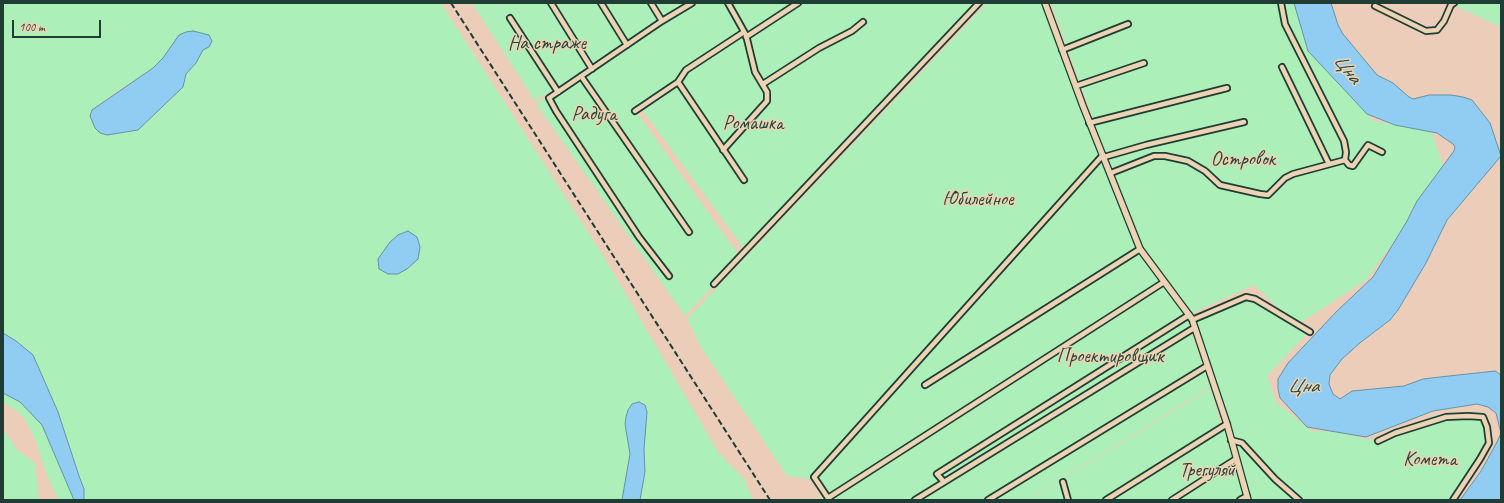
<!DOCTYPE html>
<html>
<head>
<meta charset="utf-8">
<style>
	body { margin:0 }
	#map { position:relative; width:1504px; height:503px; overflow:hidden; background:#eccdb9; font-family:Caveat,sans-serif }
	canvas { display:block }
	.frame { position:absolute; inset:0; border:4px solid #1f3d34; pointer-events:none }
	.scale { position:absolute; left:12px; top:20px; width:89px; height:18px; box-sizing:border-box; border:2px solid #1f3d34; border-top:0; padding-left:5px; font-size:12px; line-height:14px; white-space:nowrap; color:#1f3d34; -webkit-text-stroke:3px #ecd3b4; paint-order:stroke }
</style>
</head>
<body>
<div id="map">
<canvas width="1504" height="503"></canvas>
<div class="frame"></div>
<div class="scale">100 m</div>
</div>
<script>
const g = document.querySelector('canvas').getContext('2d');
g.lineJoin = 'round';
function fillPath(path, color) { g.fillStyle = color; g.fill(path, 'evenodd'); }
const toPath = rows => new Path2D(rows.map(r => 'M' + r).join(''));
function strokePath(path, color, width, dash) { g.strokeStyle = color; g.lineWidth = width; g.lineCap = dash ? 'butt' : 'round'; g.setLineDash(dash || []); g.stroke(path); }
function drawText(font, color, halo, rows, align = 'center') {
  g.font = font + ' Caveat,sans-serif'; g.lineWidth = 3; g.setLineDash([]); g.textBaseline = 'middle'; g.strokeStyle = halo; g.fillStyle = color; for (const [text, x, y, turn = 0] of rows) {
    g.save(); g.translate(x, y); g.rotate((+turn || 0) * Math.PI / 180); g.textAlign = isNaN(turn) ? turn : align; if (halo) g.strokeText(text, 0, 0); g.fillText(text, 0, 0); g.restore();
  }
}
fillPath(toPath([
	[3,3,441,3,607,262,718,452,744,479,753,500,640,500,645,472,639,402,632,404,628,410,625,424,630,454,622,500,84,500,84,489,79,476,58,412,16,341,3,333],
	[209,47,203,50,196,63,186,74,183,87,138,130,107,135,100,133,103,101,153,68,163,58],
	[472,3,690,3,535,101],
	[695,3,725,3,740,30,635,110,740,257,685,316,536,104],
	[727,3,981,3,745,250,641,108,745,31],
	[987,3,1044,3,1139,252,1184,311,1210,387,1027,500,819,500,828,492,817,480,787,476,701,347,687,319],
	[1051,3,1298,3,1331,70,1373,121,1431,130,1445,171,1366,280,1297,325,1308,333,1267,376,1276,402,1311,431,1337,432,1370,440,1437,415,1483,412,1489,435,1477,466,1450,500,1302,500,1258,459,1242,441,1232,436,1194,320,1251,298,1296,324,1254,285,1190,314,1149,258,1141,244,1111,169],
	[1449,3,1501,3,1501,27],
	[1211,388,1221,425,1105,500,1028,500],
	[3,393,20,402,42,425,74,500,58,500,48,478,35,439,25,419,18,412,3,402],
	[1224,427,1245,500,1110,500],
	[3,432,9,437,16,449,35,463,39,500,3,500],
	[1241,443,1296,500,1250,500,1235,447]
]), '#acefb9');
const water = toPath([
	[1294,3,1331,3,1338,25,1343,34,1377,75,1393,83,1409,97,1413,99,1429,95,1451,95,1463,97,1472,100,1490,123,1501,156,1447,220,1426,263,1398,310,1390,320,1361,342,1342,359,1330,375,1329,384,1333,394,1340,399,1352,391,1404,386,1423,379,1440,377,1495,371,1501,375,1501,500,1460,500,1481,471,1497,442,1501,433,1496,413,1488,407,1477,404,1433,411,1366,437,1307,427,1280,398,1278,389,1278,379,1288,363,1336,312,1373,277,1407,221,1417,201,1454,151,1455,147,1453,144,1437,133,1395,125,1367,114,1308,51,1294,3],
	[193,31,209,35,212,41,209,47,203,50,196,63,186,74,183,87,138,130,107,135,100,133,95,128,90,116,92,110,153,68,163,58,179,35,186,32,193,31],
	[408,231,417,237,420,247,418,259,407,269,398,274,388,274,379,269,378,259,390,242,398,235,408,231],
	[3,333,16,341,33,355,58,412,79,476,84,489,84,500,74,500,42,425,20,402,3,393,3,333],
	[639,402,645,405,647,412,644,449,645,472,640,500,622,500,630,454,625,424,626,417,628,410,632,404,639,402]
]);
fillPath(water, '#91cdf2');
strokePath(water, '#6393a6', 1);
const minor = toPath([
	[551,3,592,69],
	[601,3,627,45],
	[651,3,662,21],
	[1375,6,1426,31,1437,30,1444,21,1451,5,1454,3],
	[510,18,558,92],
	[746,37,798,3],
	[1062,50,1128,24],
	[1282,67,1329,164],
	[581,76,689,232],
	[678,82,686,70,744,32],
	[763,84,819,48,852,31,863,22],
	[1076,86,1144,63],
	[635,111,678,82,744,180],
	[1089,123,1227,88],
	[723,150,767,101,767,92,755,72,746,35,728,3],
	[1103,155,814,477,828,498,1164,282],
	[1104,157,1146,145,1244,122],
	[1345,160,1349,165,1353,166,1368,145,1382,152],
	[1111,173,1154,156,1165,156,1188,161,1205,171,1220,185,1260,194,1268,195,1285,178,1293,174,1345,160,1346,152,1344,141,1285,24,1281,3],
	[669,276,639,237,556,111,549,98,662,21,692,3],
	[714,284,979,3],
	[1192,320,1246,297,1255,299,1310,332],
	[925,385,1140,249],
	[1231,440,1242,443,1275,479,1299,500],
	[1378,441,1395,433,1446,417,1468,416,1483,417,1487,427,1489,443,1480,459,1453,500],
	[944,482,937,474,1189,315],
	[1063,482,1068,500],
	[915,500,1194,328],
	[988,500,1207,366],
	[1106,500,1227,424],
	[1172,500,1236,459],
	[1240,500,1247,496]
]);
const tertiary = toPath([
	[1045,3,1083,106,1140,249,1192,319,1227,424,1248,500]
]);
strokePath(minor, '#1f3d34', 8);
strokePath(tertiary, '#1f3d34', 8);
strokePath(minor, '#ecd3b4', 4.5);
strokePath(tertiary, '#ecd3b4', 5.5);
strokePath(toPath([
	[451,3,770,500]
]), '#1f3d34', 2, [6, 3]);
drawText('20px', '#26463b', '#ecd3b4', [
	["На страже",547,44],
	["Радуга",594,115],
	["Ромашка",753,124],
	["Островок",1243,160],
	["Юбилейное",978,200],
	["Проектировщик",1110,357],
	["Комета",1430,460],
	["Трегуляй",1207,471]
]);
drawText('italic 21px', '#2a4b47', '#ecd3b4', [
	["Цна",1347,69,51],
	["Цна",1303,386]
]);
</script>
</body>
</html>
